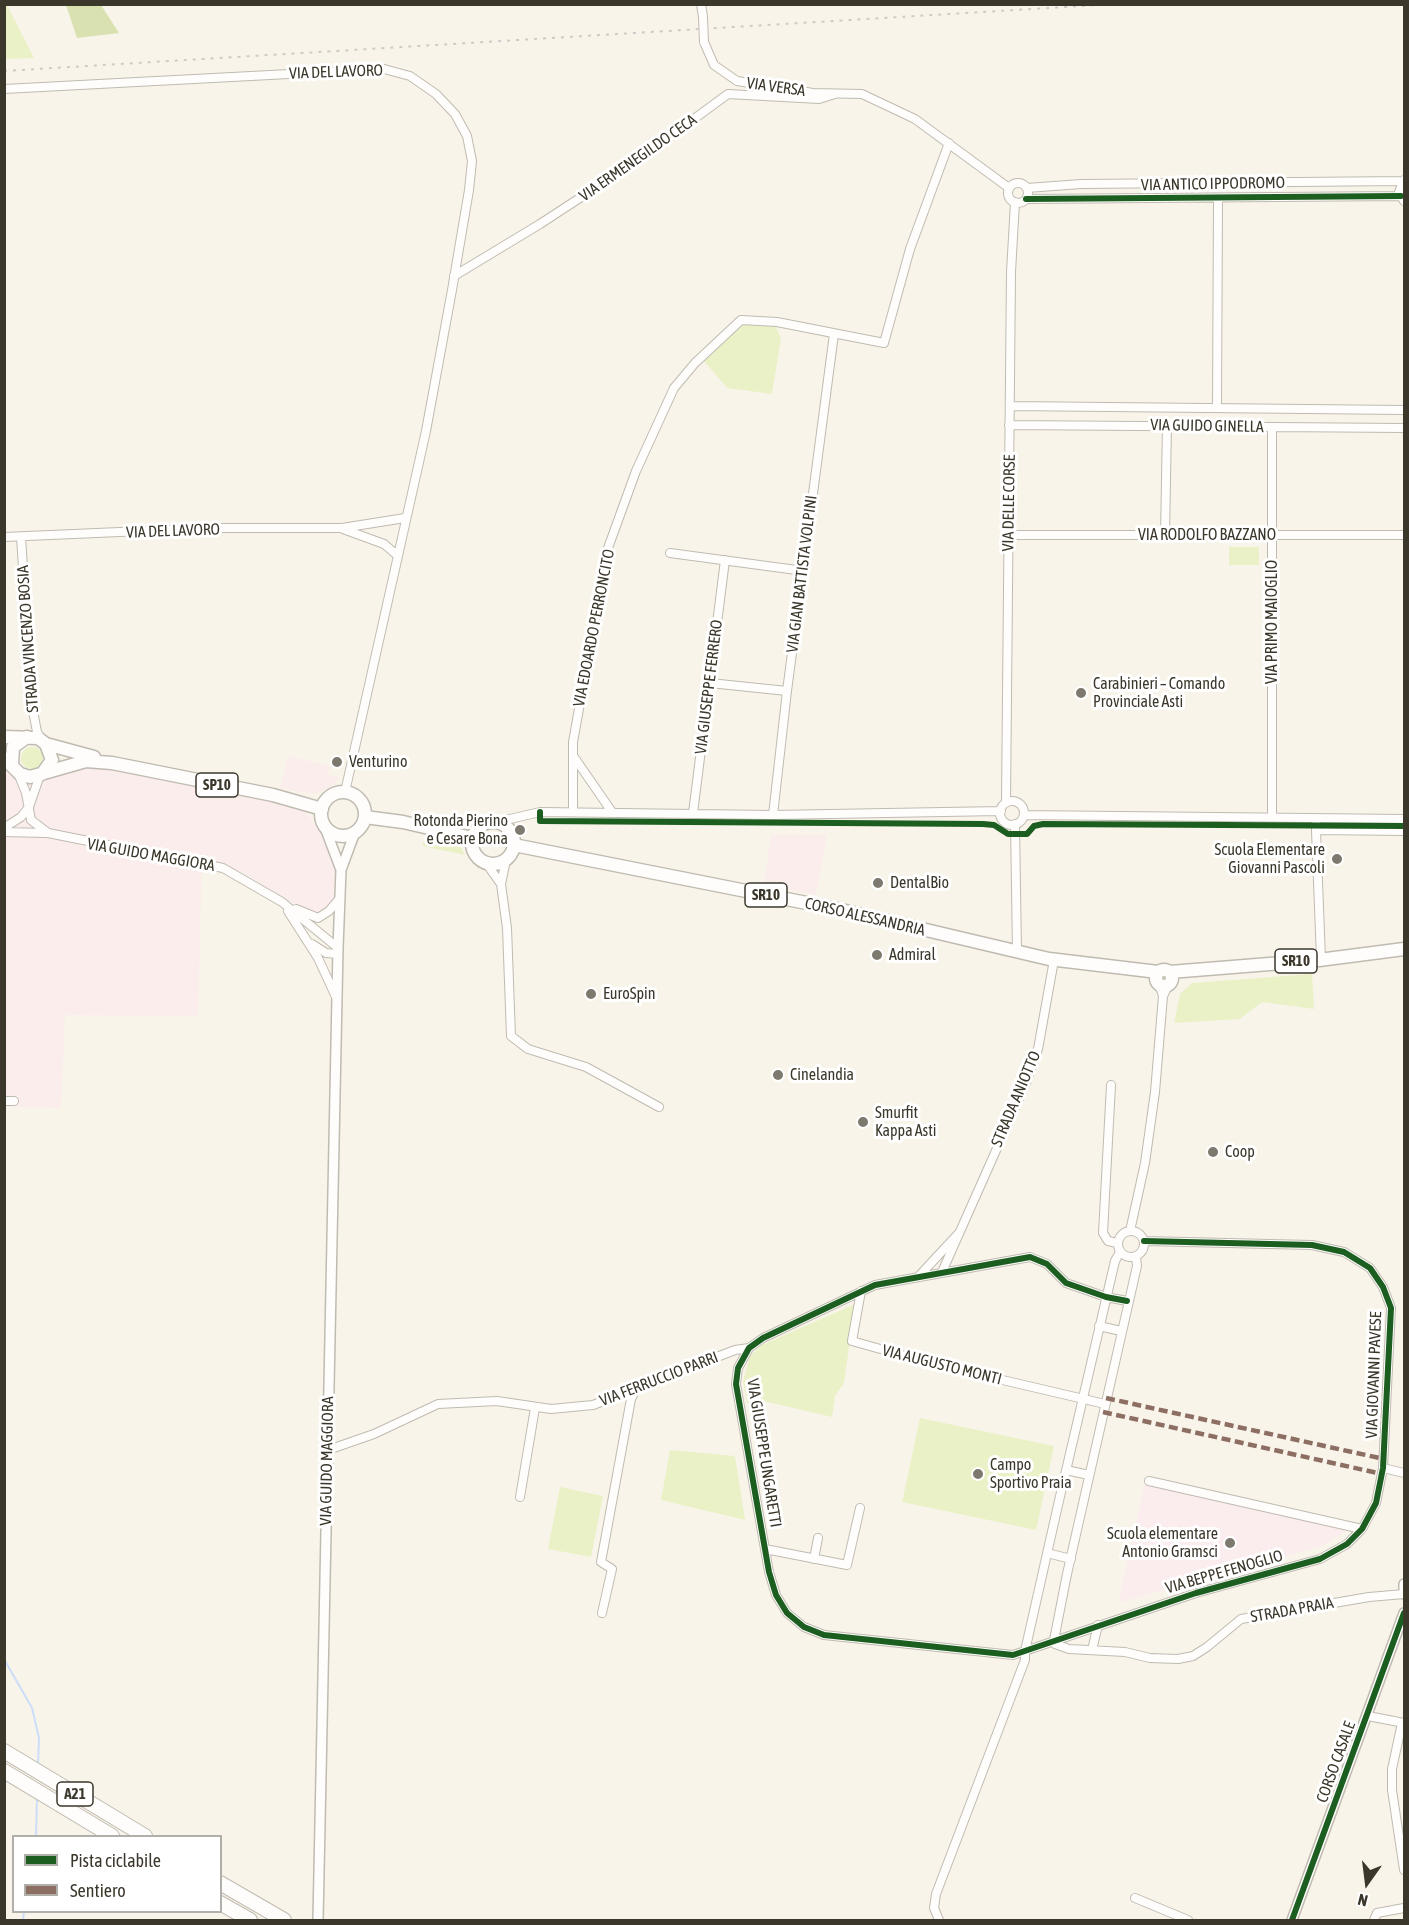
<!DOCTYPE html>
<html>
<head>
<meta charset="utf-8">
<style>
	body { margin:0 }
	#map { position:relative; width:1409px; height:1925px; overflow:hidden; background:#f9f4ea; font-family:"Asap Condensed",sans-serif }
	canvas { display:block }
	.frame { position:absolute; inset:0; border:6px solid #3c372b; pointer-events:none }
	.legend { position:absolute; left:12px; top:1835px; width:210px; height:78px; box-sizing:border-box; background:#fff; border:2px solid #b1afaa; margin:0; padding:8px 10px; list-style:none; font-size:18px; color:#3c372b }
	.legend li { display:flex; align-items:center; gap:12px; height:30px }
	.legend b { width:30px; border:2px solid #b1afaa }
	.north { position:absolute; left:1337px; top:1853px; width:60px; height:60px; -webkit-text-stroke:4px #fff; paint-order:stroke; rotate:194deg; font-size:16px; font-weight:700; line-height:24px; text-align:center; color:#3c372b }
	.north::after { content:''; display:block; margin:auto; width:21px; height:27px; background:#3c372b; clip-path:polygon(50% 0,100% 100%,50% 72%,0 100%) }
</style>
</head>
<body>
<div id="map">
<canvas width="1409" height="1925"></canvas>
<div class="frame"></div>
<ul class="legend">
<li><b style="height:8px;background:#1b5e20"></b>Pista ciclabile</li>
<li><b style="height:8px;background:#8d6e63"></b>Sentiero</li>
</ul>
<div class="north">N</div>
</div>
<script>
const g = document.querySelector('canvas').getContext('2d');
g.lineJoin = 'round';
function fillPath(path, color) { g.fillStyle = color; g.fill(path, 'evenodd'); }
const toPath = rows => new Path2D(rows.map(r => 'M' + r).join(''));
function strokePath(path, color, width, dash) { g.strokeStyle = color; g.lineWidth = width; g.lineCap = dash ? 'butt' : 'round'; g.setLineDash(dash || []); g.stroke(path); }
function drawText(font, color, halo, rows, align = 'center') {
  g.font = font + ' "Asap Condensed",sans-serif'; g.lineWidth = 6; g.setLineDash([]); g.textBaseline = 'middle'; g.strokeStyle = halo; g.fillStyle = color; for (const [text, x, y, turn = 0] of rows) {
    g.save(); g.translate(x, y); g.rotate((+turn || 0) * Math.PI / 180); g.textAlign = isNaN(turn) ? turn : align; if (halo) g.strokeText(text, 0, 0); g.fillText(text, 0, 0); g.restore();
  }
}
fillPath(toPath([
	[288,756,330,766,329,775,340,777,329,788,315,794,280,788],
	[87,763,295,806,308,815,326,839,336,862,334,898,330,907,323,912,309,913,244,873,202,858,198,1016,65,1015,61,1108,5,1107,4,768,19,783,41,785,55,773],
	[771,835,827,835,816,895,764,884]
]), '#fbedeb');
fillPath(toPath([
	[1145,1483,1348,1530,1322,1546,1118,1603]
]), '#fbecee');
fillPath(toPath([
	[7,5,34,58,5,59,4,5],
	[746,322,776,327,781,338,772,394,727,388,704,361],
	[1229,547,1259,547,1259,565,1229,565],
	'21 758a11 11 0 1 1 22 0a11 11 0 1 1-22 0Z',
	[427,835,449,839,461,847,465,855,422,846],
	[1312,974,1314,1009,1262,1002,1240,1019,1174,1023,1180,994,1192,983],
	[855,1304,844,1383,835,1396,832,1417,763,1401,747,1403,743,1381,750,1356,762,1345],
	[920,1418,1054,1446,1036,1530,902,1502],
	[670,1450,735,1456,745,1520,661,1500],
	[560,1487,603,1496,591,1557,548,1549]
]), '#ebf1c7');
fillPath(toPath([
	[66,5,101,5,119,33,77,38]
]), '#d9e1b0');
strokePath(toPath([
	[4,1659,32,1708,39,1738,38,1765],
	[36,1836,37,1797],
	[23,1920,24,1912]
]), '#ccdef7', 2);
const minor = toPath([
	[701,4,703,17],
	[704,42,714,65,737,81,813,93,862,94,915,119,1009,188],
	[4,89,384,69,410,76,436,94,455,114,467,136,472,161,469,190,452,290,426,431,345,792],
	[1404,180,1399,192,1404,201],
	'1008 193a10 10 0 1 1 20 0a10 10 0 1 1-20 0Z',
	[1027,188,1081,184,1403,181],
	[1026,199,1401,196],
	[454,276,540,224,638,160,728,94,819,99,835,94],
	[1010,406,1404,410],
	[1217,408,1218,199],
	[1009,425,1404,428],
	[1272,427,1272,817],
	[343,529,384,544,397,555],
	[1009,535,1404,535],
	[1165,535,1167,425],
	[4,537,212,528,342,528,405,518],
	[21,537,32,706,37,732,41,739],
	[670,553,804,571],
	[710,683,787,691],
	[574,757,612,812],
	[18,773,26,793,31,820,48,833,223,868,282,902,338,948],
	'1000 813a12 12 0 1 1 24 0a12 12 0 1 1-24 0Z',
	[1006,803,1011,272,1015,202],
	[573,812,573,742,608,548,636,471,674,388,695,363,741,320,777,322,884,343,910,249,949,143],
	[693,813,725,560],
	[773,815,787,691,834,334],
	[1024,815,1404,819],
	[1316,818,1316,830,1404,831],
	[497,822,540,812,773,815,1001,811],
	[1015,824,1017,952],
	[4,828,21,817,29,807,40,775],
	[1316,830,1321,959],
	[4,832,45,833],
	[506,860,501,884,507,928,511,1036,528,1049,586,1067,659,1107],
	[486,863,501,884],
	[296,909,318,918,329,911,340,898],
	[288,911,318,958,336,997],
	[312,944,326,953,338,954],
	[1163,996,1169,984],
	[1111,1085,1103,1233,1108,1241,1117,1243],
	[4,1101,14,1101],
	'1118 1244a13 13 0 1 1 26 0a13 13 0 1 1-26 0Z',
	[1130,1231,1145,1163,1155,1092,1163,996,1159,984],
	[1136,1257,1137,1266,1067,1574,1054,1640,1055,1644,1069,1649,1125,1652,1150,1658,1178,1659,1193,1656,1207,1647,1241,1619,1369,1597,1404,1594],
	[942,1272,1026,1083,1038,1049,1054,960],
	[919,1276,959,1233],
	[861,1291,852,1341,930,1363,1105,1404],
	[1127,1301,1106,1297,1066,1283,1047,1264,1030,1257,875,1285,763,1338,749,1348,738,1368,736,1384,769,1572,776,1595,787,1613,804,1627,824,1635,1013,1655,1196,1593,1320,1559,1347,1544,1362,1529,1376,1503,1383,1468,1391,1308,1383,1287,1370,1268,1344,1252,1312,1245,1144,1241],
	[1099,1326,1121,1331],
	[328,1450,374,1434,438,1404,497,1401,551,1409,593,1405,735,1350,749,1348],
	[1383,1468,1404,1473],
	[1066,1470,1089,1475],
	[1149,1481,1362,1529],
	[520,1497,535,1408],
	[765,1549,847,1565,860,1508],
	[1047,1553,1071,1559],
	[814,1559,818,1538],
	[602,1613,612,1569,601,1562,631,1399,636,1389],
	[1092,1650,1098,1625],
	[1368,1716,1404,1723],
	[1402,1723,1392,1769,1392,1790,1404,1870],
	[1135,1898,1188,1920],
	[939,1920,934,1908,936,1894,1025,1660,1025,1651,1058,1505,1115,1261,1120,1252],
	[1374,1920,1377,1913,1404,1908]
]);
const tertiary = toPath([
	[324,825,341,870],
	[1404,1584,1404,1594],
	[318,1920,338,948,341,870,355,832],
	[1292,1920,1404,1613]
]);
const primary = toPath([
	[4,737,38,738,46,744,94,757],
	[4,758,20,774,30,777,86,761,112,763,273,795,322,809],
	[12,765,13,747,27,737],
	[42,774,52,760,46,744],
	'321 814a22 22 0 1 1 44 0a22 22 0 1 1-44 0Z',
	[365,817,403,822,472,838],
	'472 843a21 21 0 1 1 42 0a21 21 0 1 1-42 0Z',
	[514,845,837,909,1049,959,1158,972],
	'1156 978a8 8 0 1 1 16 0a8 8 0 1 1-16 0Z',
	[1170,972,1319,960,1404,949]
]);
const motorway = toPath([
	[4,1751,145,1836],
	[4,1771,112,1836],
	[220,1883,284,1920],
	[220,1903,250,1920]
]);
strokePath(minor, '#c0bbb1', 10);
strokePath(tertiary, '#c0bbb1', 12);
strokePath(primary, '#c0bbb1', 15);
strokePath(motorway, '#c0bbb1', 16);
strokePath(minor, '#fefdfc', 8);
strokePath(tertiary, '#fefdfc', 9);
strokePath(primary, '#fefdfc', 12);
strokePath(motorway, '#fefdfc', 14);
strokePath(toPath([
	[4,71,1115,4]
]), '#cdcbc9', 2, [3, 6]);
const minorBridge = toPath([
	[703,17,704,42]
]);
strokePath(minorBridge, '#c0bbb1', 10, []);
strokePath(minorBridge, '#fefdfc', 8);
strokePath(toPath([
	[1106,1398,1384,1459],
	[1103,1412,1382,1474]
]), '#8d6e63', 4.5, [9, 4.5]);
strokePath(toPath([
	[1026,199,1401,196],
	[540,812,540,821,983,824,994,825,1008,834,1027,834,1034,826,1043,824,1404,826],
	[1127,1301,1106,1297,1066,1283,1047,1264,1030,1257,875,1285,763,1338,749,1348,738,1368,736,1384,769,1572,776,1595,787,1613,804,1627,824,1635,1013,1655,1196,1593,1320,1559,1347,1544,1362,1529,1376,1503,1383,1468,1391,1308,1383,1287,1370,1268,1344,1252,1312,1245,1144,1241],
	[1292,1920,1404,1613]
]), '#1b5e20', 6);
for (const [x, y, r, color] of [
	[1081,693,6,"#7e796e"],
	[337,762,6,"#7e796e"],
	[520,830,6,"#7e796e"],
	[1337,859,6,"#7e796e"],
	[878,883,6,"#7e796e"],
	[877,955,6,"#7e796e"],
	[591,994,6,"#7e796e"],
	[778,1075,6,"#7e796e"],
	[863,1122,6,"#7e796e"],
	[1213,1152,6,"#7e796e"],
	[978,1474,6,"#7e796e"],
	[1230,1543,6,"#7e796e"]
]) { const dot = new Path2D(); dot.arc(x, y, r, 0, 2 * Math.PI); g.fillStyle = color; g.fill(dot); strokePath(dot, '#fff', 2); }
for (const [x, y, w] of [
	[217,785,42],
	[766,895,42],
	[1296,961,42],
	[75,1794,36]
]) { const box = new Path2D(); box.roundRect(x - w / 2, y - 12, w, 24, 4.5); g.fillStyle = '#fff'; g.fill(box); strokePath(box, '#3c372b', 1.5); }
drawText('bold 15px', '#3c372b', null, [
	["SP10",217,785],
	["SR10",766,895],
	["SR10",1296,961],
	["A21",75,1794]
]);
drawText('16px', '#3c372b', '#fff', [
	["VIA DEL LAVORO",336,72,-2],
	["VIA VERSA",776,87,8],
	["VIA ERMENEGILDO CECA",638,158,-35],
	["VIA ANTICO IPPODROMO",1213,184,-1],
	["VIA GUIDO GINELLA",1207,426,1],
	["VIA DELLE CORSE",1009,503,-89],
	["VIA DEL LAVORO",173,531,-2],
	["VIA RODOLFO BAZZANO",1207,535],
	["VIA GIAN BATTISTA VOLPINI",802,574,-83],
	["VIA PRIMO MAIOGLIO",1272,622,-90],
	["VIA EDOARDO PERRONCITO",594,628,-79],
	["STRADA VINCENZO BOSIA",28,639,-94],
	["VIA GIUSEPPE FERRERO",709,687,-83],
	["VIA GUIDO MAGGIORA",151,855,10],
	["CORSO ALESSANDRIA",865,917,13],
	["STRADA ANIOTTO",1016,1099,-67],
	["VIA AUGUSTO MONTI",942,1365,14],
	["VIA GIOVANNI PAVESE",1374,1375,-88],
	["VIA FERRUCCIO PARRI",659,1379,-21],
	["VIA GIUSEPPE UNGARETTI",764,1453,81],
	["VIA GUIDO MAGGIORA",327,1461,-89],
	["VIA BEPPE FENOGLIO",1224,1572,-16],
	["STRADA PRAIA",1292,1610,-10],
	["CORSO CASALE",1336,1762,-70]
]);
drawText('16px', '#3c372b', '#fff', [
	["Carabinieri – Comando",1093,684],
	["Provinciale Asti",1093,702],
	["Venturino",349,762],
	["Rotonda Pierino",508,821,"right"],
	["e Cesare Bona",508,839,"right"],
	["Scuola Elementare",1325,850,"right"],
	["Giovanni Pascoli",1325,868,"right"],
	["DentalBio",890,883],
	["Admiral",889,955],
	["EuroSpin",603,994],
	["Cinelandia",790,1075],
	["Smurfit",875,1113],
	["Kappa Asti",875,1131],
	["Coop",1225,1152],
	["Campo",990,1465],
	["Sportivo Praia",990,1483],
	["Scuola elementare",1218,1534,"right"],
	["Antonio Gramsci",1218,1552,"right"]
], 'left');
</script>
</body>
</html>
